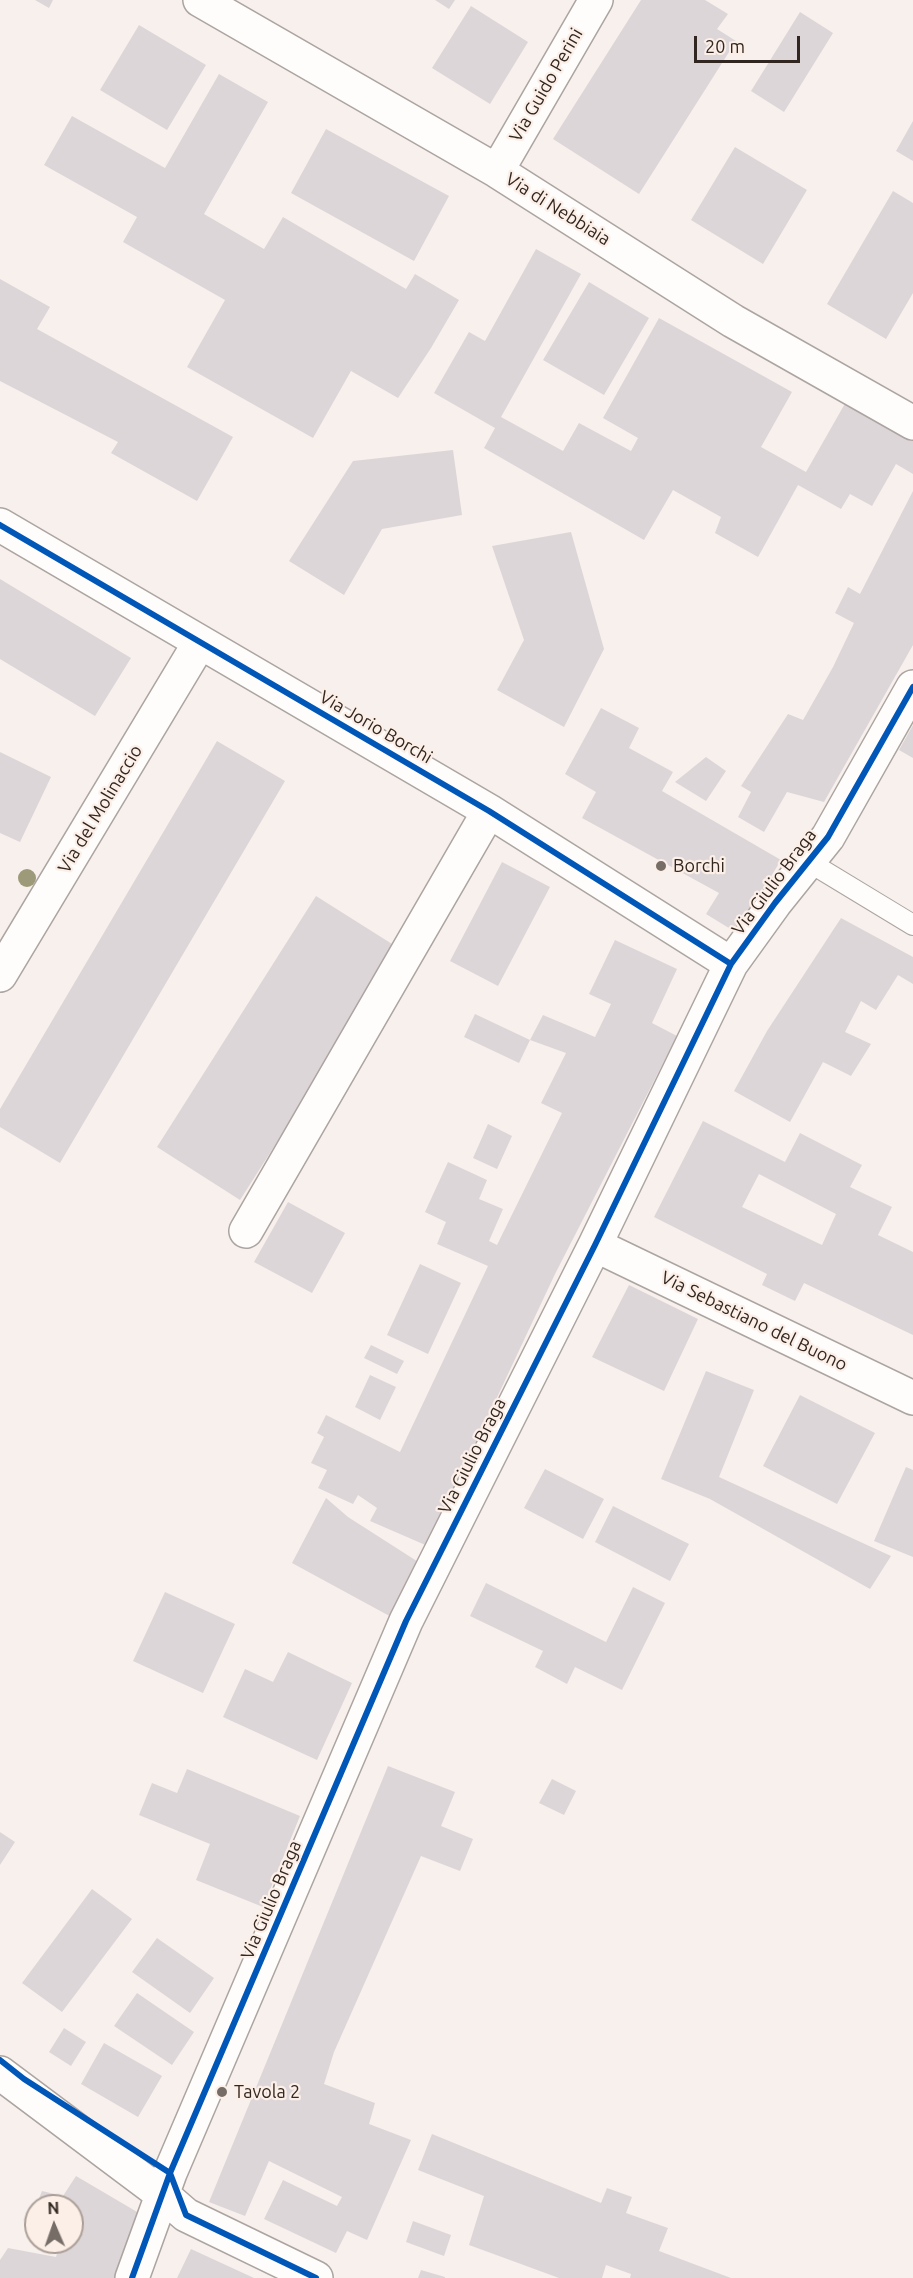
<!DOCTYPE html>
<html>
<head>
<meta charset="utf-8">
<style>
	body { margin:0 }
	#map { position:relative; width:913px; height:2278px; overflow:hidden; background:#f7f0ec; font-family:Ubuntu,sans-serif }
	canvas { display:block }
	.north { position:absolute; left:24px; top:2194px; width:60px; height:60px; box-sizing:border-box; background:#fcefe8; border:2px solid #ab9f98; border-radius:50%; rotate:358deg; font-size:16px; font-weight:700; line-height:24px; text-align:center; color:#322720 }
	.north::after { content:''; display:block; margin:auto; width:21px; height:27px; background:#776d67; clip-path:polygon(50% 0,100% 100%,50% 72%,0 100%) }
	.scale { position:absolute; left:694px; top:36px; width:106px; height:27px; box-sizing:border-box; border:3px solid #322720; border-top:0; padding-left:8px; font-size:18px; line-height:21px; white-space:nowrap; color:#322720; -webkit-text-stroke:4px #fcefe8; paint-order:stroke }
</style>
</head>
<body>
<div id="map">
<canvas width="913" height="2278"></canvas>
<div class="north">N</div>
<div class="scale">20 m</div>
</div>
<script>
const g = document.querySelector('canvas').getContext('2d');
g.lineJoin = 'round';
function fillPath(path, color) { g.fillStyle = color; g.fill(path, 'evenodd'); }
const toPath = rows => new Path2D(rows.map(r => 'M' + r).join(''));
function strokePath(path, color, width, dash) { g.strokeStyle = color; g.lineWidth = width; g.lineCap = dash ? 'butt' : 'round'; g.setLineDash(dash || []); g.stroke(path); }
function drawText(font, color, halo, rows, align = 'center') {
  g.font = font + ' Ubuntu,sans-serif'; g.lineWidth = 4.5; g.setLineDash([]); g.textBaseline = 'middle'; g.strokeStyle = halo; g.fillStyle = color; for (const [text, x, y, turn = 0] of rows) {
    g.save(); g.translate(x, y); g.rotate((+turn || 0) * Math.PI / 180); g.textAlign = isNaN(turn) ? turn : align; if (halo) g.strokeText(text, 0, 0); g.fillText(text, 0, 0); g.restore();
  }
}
fillPath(toPath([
	[35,0,53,0,49,8],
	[435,0,455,0,449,9],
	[641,0,705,0,728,14,717,29,736,41,639,194,553,139],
	[471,6,528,42,490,104,432,68],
	[800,12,833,33,784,112,751,91],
	[139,25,206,65,167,130,100,90],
	[219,74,268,102,204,214,264,249,283,217,406,289,415,274,459,300,431,348,398,398,351,371,313,438,187,367,225,300,123,242,137,217,44,165,72,116,165,168],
	[913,121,913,161,896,151],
	[326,129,449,196,414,261,291,193],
	[735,147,807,190,763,264,691,220],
	[893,191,913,203,913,293,886,339,827,304],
	[536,249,581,274,501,417,563,451,579,423,631,451,638,438,603,418,659,318,792,392,761,447,806,472,847,400,913,436,913,474,896,464,872,506,850,494,841,509,798,485,758,557,715,533,721,517,673,490,644,540,484,448,495,428,434,393,469,332,485,341],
	[0,279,50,307,37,329,233,437,197,501,111,453,118,442,0,381],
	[589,282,649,318,604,395,543,360],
	[453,450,462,515,382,529,344,595,289,561,353,461],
	[913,491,913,645,824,802,787,792,764,832,738,817,751,792,741,786,788,714,803,720,833,667,854,623,835,613,848,587,860,594],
	[571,532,604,649,564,727,497,690,524,640,492,546],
	[0,579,131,658,95,716,0,659],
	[601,708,639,728,629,748,673,772,662,791,781,860,737,933,706,914,719,893,582,818,596,792,565,774],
	[913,725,913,758,899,750],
	[217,741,285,781,60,1163,0,1127,0,1109],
	[0,752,51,777,20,842,0,833],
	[706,757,726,771,706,801,675,782],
	[502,862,550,887,498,986,450,961],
	[316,896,400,949,240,1200,157,1147],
	[841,918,913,957,913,984,898,975,876,1010,861,1001,845,1032,871,1044,851,1076,823,1062,790,1122,734,1091,767,1031],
	[615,940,677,969,652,1023,677,1036,555,1274,453,1491,430,1547,370,1521,377,1508,358,1495,353,1504,318,1488,327,1470,311,1463,324,1437,317,1433,326,1415,400,1452,488,1266,437,1244,446,1222,425,1212,448,1162,487,1180,479,1199,503,1209,489,1241,497,1245,562,1113,541,1103,566,1053,530,1040,519,1063,464,1037,475,1014,530,1040,543,1015,595,1037,611,1004,589,994],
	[703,1121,785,1162,800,1133,862,1165,850,1187,892,1207,878,1235,913,1252,913,1335,804,1283,795,1301,762,1285,767,1274,654,1217],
	[759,1174,836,1214,822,1245,742,1207],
	[488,1124,512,1136,497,1169,473,1158],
	[288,1202,345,1233,312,1293,254,1262],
	[420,1264,461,1283,428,1354,387,1335],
	[629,1285,698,1319,664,1391,592,1357],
	[371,1345,404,1361,397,1374,364,1358],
	[706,1371,754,1390,719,1477,891,1556,870,1589,710,1499,661,1479],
	[370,1375,396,1387,380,1420,355,1407],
	[800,1395,875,1433,837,1504,763,1466],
	[906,1467,913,1470,913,1557,874,1541],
	[545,1469,604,1499,583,1539,524,1508],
	[326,1498,348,1517,423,1565,395,1619,292,1563],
	[613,1506,689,1544,670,1581,595,1542],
	[486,1583,606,1642,633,1587,665,1603,622,1690,575,1667,567,1684,535,1667,543,1651,470,1616],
	[165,1592,235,1624,203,1693,133,1661],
	[288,1652,352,1683,317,1760,223,1717,245,1669,273,1682],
	[388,1766,455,1792,441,1826,473,1839,460,1871,421,1856,334,2052,324,2084,375,2103,369,2124,411,2140,367,2240,347,2231,336,2253,264,2219,283,2180,337,2206,342,2197,269,2161,245,2216,209,2202],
	[187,1769,300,1816,263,1907,196,1880,210,1844,139,1815,152,1783,177,1793],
	[552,1779,576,1791,564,1815,539,1803],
	[0,1832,15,1842,0,1865],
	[92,1889,132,1919,62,2012,22,1983],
	[157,1938,214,1978,190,2013,132,1972],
	[137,1993,194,2032,172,2065,114,2026],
	[64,2028,86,2042,71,2066,49,2052],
	[104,2043,162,2076,138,2117,81,2084],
	[432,2134,601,2203,607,2188,632,2197,626,2213,668,2228,659,2251,731,2278,630,2278,631,2274,606,2265,602,2278,559,2278,469,2245,484,2196,418,2170],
	[76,2176,144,2216,120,2278,0,2278,0,2260,8,2248,56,2257,60,2243,66,2248,69,2242,72,2242,72,2206,36,2206,42,2191,63,2196],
	[413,2221,451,2235,444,2256,406,2242],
	[191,2249,254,2278,177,2278],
	[421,2270,445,2277,445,2278,418,2278]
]), '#ddd6d9');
const lane = toPath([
	[809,862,913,925]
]);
const street = toPath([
	[200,0,497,171,733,321,913,423],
	[497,171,596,0],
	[0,525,489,811,731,964],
	[0,975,200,642],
	[246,1231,489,811],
	[595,1245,913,1398],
	[0,2073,163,2195,186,2215,316,2278],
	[132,2278,170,2173,406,1621,595,1245,731,964,775,903,828,837,913,687]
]);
strokePath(lane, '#aca4a0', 22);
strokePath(street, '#aca4a0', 36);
strokePath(lane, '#fefdfc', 20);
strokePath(street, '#fefdfc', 33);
strokePath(toPath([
	[0,525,489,811,731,964],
	[0,2060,24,2079,170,2173,186,2215,316,2278],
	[132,2278,170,2173,406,1621,595,1245,731,964,775,903,828,837,913,687]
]), '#0057b8', 6);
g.fillStyle = '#9c9a79';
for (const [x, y] of [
	[27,878]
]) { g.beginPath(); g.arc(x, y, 9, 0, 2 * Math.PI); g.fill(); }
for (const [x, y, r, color] of [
	[661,866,6,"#776d67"],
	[222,2092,6,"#776d67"]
]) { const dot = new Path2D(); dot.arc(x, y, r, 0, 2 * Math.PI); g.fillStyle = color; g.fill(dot); strokePath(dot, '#fcefe8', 2); }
drawText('18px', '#322720', '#fcefe8', [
	["Via Guido Perini",546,85,-60],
	["Via di Nebbiaia",558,209,32],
	["Via Jorio Borchi",376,727,30],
	["Via del Molinaccio",100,809,-59],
	["Via Giulio Braga",774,882,-53],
	["Via Sebastiano del Buono",754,1321,26],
	["Via Giulio Braga",472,1456,-63],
	["Via Giulio Braga",271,1900,-67]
]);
drawText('18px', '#322720', '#fcefe8', [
	["Borchi",673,866],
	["Tavola 2",234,2092]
], 'left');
</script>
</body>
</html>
